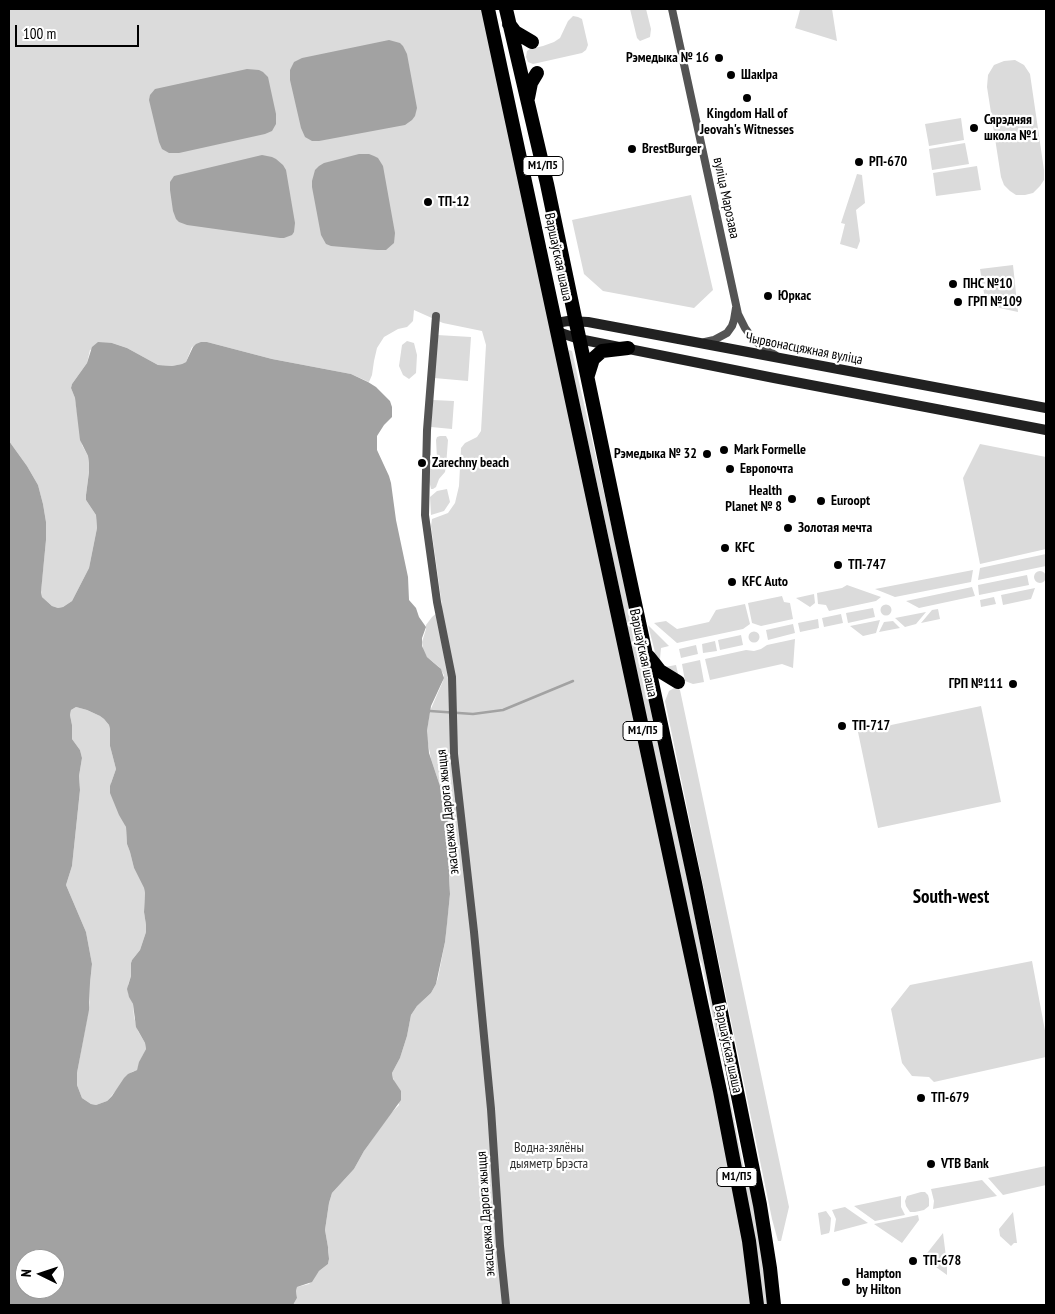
<!DOCTYPE html>
<html>
<head>
<meta charset="utf-8">
<style>
	body { margin:0 }
	#map { position:relative; width:1055px; height:1314px; overflow:hidden; background:#fff; font-family:"PT Sans Narrow",sans-serif }
	canvas { display:block }
	.frame { position:absolute; inset:0; border:10px solid #000; pointer-events:none }
	.north { position:absolute; left:15px; top:1249px; width:50px; height:50px; box-sizing:border-box; background:#fff; border:1px solid #999; border-radius:50%; rotate:274deg; font-size:14px; font-weight:700; line-height:20px; text-align:center; color:#000 }
	.north::after { content:''; display:block; margin:auto; width:18px; height:22px; background:#000; clip-path:polygon(50% 0,100% 100%,50% 72%,0 100%) }
	.scale { position:absolute; left:15px; top:25px; width:124px; height:22px; box-sizing:border-box; border:2px solid #000; border-top:0; padding-left:6px; font-size:15px; line-height:18px; white-space:nowrap; color:#000; -webkit-text-stroke:4px #fff; paint-order:stroke }
</style>
</head>
<body>
<div id="map">
<canvas width="1055" height="1314"></canvas>
<div class="frame"></div>
<div class="north">N</div>
<div class="scale">100 m</div>
</div>
<script>
const g = document.querySelector('canvas').getContext('2d');
g.lineJoin = 'round';
function fillPath(path, color) { g.fillStyle = color; g.fill(path, 'evenodd'); }
const toPath = rows => new Path2D(rows.map(r => 'M' + r).join(''));
function strokePath(path, color, width, dash) { g.strokeStyle = color; g.lineWidth = width; g.lineCap = dash ? 'butt' : 'round'; g.setLineDash(dash || []); g.stroke(path); }
function drawText(font, color, halo, rows, align = 'center') {
  g.font = font + ' "PT Sans Narrow",sans-serif'; g.lineWidth = 4.5; g.setLineDash([]); g.textBaseline = 'middle'; g.strokeStyle = halo; g.fillStyle = color; for (const [text, x, y, turn = 0] of rows) {
    g.save(); g.translate(x, y); g.rotate((+turn || 0) * Math.PI / 180); g.textAlign = isNaN(turn) ? turn : align; if (halo) g.strokeText(text, 0, 0); g.fillText(text, 0, 0); g.restore();
  }
}
fillPath(toPath([
	[9,9,482,9,742,1225,752,1301,749,1305,293,1305,297,1298,296,1291,297,1287,309,1284,319,1271,328,1264,329,1260,329,1253,325,1230,329,1203,332,1193,354,1169,364,1151,390,1114,399,1105,392,1073,400,1058,407,1036,411,1015,417,1006,431,993,436,984,438,978,445,942,450,894,449,877,453,867,453,861,450,854,447,807,431,759,427,738,427,731,430,711,443,681,444,675,439,667,427,657,423,650,422,642,426,629,426,625,432,617,438,612,442,606,431,526,432,519,448,513,455,503,459,486,461,448,465,443,477,437,481,431,486,345,482,331,443,323,414,310,413,321,407,327,398,329,384,337,377,348,374,361,372,375,369,382,351,374,272,359,207,342,192,347,186,362,182,364,172,366,158,365,127,348,112,343,90,350,87,363,72,384,71,388,75,398,82,445,88,456,89,463,89,471,86,495,86,500,96,515,97,528,89,568,72,601,63,607,58,608,52,606,42,597,41,591,46,540,46,522,43,504,38,485,27,466,9,441],
	[630,9,646,9,651,29,650,37,640,41,637,38],
	[796,9,832,9,837,41,795,28,800,10],
	[573,16,578,17,582,19,588,45,586,50,582,53,533,64,528,62,526,57,527,51,530,49,543,46,554,42,560,38,568,21],
	[1015,60,1024,65,1030,74,1044,170,1044,180,1040,186,1033,193,1025,195,1016,195,1010,191,1004,185,1001,177,987,87,988,75,994,65,1004,61],
	[961,118,964,140,929,146,925,124],
	[965,143,969,164,932,170,929,149],
	[977,166,981,190,936,196,933,173],
	[857,174,862,175,865,203,856,210,860,241,857,249,840,244,845,224,841,223],
	[691,195,713,290,694,308,603,291,584,274,572,220],
	[1013,265,1018,312,986,305,980,269],
	[437,335,471,337,468,381,434,378],
	[407,341,414,343,417,355,416,373,409,379,403,375,399,366,402,345],
	[569,350,572,351,628,599,685,868,720,1042,719,1043,718,1042,702,964,696,951,601,502,568,352],
	[433,400,454,401,452,429,431,427],
	[440,436,446,436,448,440,446,466,445,472,439,479,436,487,433,489,431,489,429,480,431,464,437,458,436,440,437,437],
	[980,444,1046,457,1046,549,980,564,963,478],
	[447,489,450,502,444,511,431,515,430,497,437,491],
	[1046,554,1046,566,978,580,980,568],
	[973,570,971,582,895,597,875,589],
	'1034 577a6 6 0 1 1 12 0a6 6 0 1 1-12 0Z',
	[1027,575,1029,585,979,595,978,585],
	[847,585,881,597,876,601,829,611,826,605,818,604,817,593,842,588],
	[972,587,975,596,919,608,906,601],
	[1035,588,1031,599,1003,605,1001,595],
	[814,594,815,603,810,607,796,598],
	[782,596,784,602,790,603,793,619,761,626,752,623,748,603],
	[994,597,996,604,981,607,980,600],
	[745,604,750,624,743,629,677,643,654,623,666,621,677,629,709,622,716,610],
	'880.5 610a5.5 5.5 0 1 1 11 0a5.5 5.5 0 1 1-11 0Z',
	[873,608,875,617,848,623,846,613],
	[938,609,940,619,921,623,932,610],
	[926,612,916,624,905,627,895,618],
	[841,614,843,623,824,627,822,618],
	[818,619,819,628,800,632,798,623],
	[880,620,876,633,863,636,850,626],
	[893,621,900,628,879,632,884,622],
	[793,624,795,633,768,640,766,630],
	[648,625,669,646,661,648,660,659,665,667,676,665,679,678,658,664],
	'748.5 637a5.5 5.5 0 1 1 11 0a5.5 5.5 0 1 1-11 0Z',
	[741,635,743,645,720,650,718,640],
	[795,639,793,668,782,664,710,680,705,659,746,650,754,651,761,649,767,645],
	[715,641,717,651,703,653,702,644],
	[696,645,698,654,681,658,679,649],
	[700,660,704,682,693,684,685,681,682,664],
	[676,687,680,690,789,1207,781,1241,778,1241,772,1219,665,701,669,691],
	[981,706,1001,802,878,828,858,732],
	[76,707,87,710,100,716,104,719,109,725,110,729,110,746,116,769,111,783,126,827,127,844,130,852,134,868,144,888,145,893,144,912,146,925,146,932,140,950,132,960,131,963,131,976,128,985,128,993,133,1004,134,1017,138,1031,145,1043,146,1049,141,1059,137,1070,132,1072,107,1101,96,1105,91,1104,82,1098,77,1085,77,1073,90,1002,90,983,92,964,86,932,66,885,72,866,80,790,79,776,82,758,80,750,72,739,72,725,70,715,71,710],
	[1032,961,1046,1036,1046,1057,934,1082,929,1077,912,1076,902,1063,891,1009,910,985],
	[729,1094,744,1169,753,1199,769,1305,763,1305,726,1095],
	[1046,1166,1046,1185,1003,1195,988,1178],
	[982,1180,997,1196,933,1209,934,1201,931,1189],
	[921,1192,925,1192,928,1195,929,1199,929,1206,924,1210,915,1212,910,1212,906,1206,905,1201,907,1196],
	[901,1196,901,1207,905,1215,875,1221,854,1206],
	[845,1207,868,1223,834,1232,836,1219,832,1210],
	[826,1211,831,1218,830,1230,829,1233,821,1235,818,1213],
	[1013,1212,1017,1243,1014,1243,1011,1246,1000,1236,999,1229],
	[918,1215,919,1220,902,1243,874,1224],
	[943,1233,947,1265,947,1275,925,1259,924,1257]
]), '#dbdbdb');
fillPath(toPath([
	[389,40,400,43,403,46,407,54,417,108,415,116,412,120,405,125,319,141,312,141,305,137,301,128,290,80,290,70,294,62,302,58],
	[247,69,259,70,263,72,268,77,276,114,276,124,272,131,265,134,179,153,169,153,162,149,159,142,149,100,150,95,155,89],
	[359,154,369,154,374,156,378,158,383,166,395,233,394,243,386,250,377,250,331,246,326,244,321,235,312,187,312,181,315,170,319,166,324,163],
	[262,155,272,157,276,159,283,165,286,170,295,223,294,232,292,235,284,238,280,238,187,225,179,222,176,219,173,211,170,190,170,182,174,176],
	[98,342,112,343,127,348,158,365,172,366,182,364,186,362,193,347,196,344,201,342,207,342,272,359,351,374,368,382,376,387,390,401,392,407,392,417,384,425,377,436,377,450,389,476,391,483,396,520,408,577,409,600,416,608,419,617,426,627,422,638,422,646,427,657,441,669,444,678,431,706,427,731,429,753,447,807,450,854,453,864,449,877,450,894,447,924,445,942,436,984,431,993,417,1006,411,1015,407,1036,400,1058,392,1073,393,1079,401,1091,401,1100,364,1151,354,1169,332,1193,329,1203,325,1230,328,1247,329,1259,328,1264,319,1271,312,1282,297,1287,296,1291,297,1298,293,1305,9,1305,9,441,27,466,38,485,43,504,46,522,46,540,41,592,42,597,52,606,58,608,63,607,72,601,89,568,97,528,96,515,86,500,86,495,89,472,89,463,88,456,80,440,75,398,71,388,72,384,87,363,92,347],
	[76,707,87,710,100,716,104,719,109,725,110,729,110,746,116,769,110,786,110,793,119,815,126,827,127,844,130,852,134,868,144,888,145,893,144,912,146,925,146,932,140,950,132,960,131,963,131,976,127,989,129,997,133,1004,136,1027,145,1043,146,1049,139,1062,137,1070,128,1074,124,1078,112,1096,107,1101,96,1105,91,1104,82,1098,77,1085,77,1073,89,1010,90,983,92,964,86,932,66,885,72,866,80,790,79,776,82,758,80,750,72,739,72,725,70,715,71,710],
	[25,1259,55,1259,55,1289,25,1289]
]), '#a2a2a2');
strokePath(toPath([
	[430,711,473,714,503,710,573,681]
]), '#a2a2a2', 2.5);
strokePath(toPath([
	[9,1122,9,1198]
]), '#434343', 1, [6, 5]);
strokePath(toPath([
	[672,9,738,314,745,328,753,339,765,349,775,355],
	[436,316,427,430,425,515,437,602,452,677,454,754,474,932,491,1109,500,1246,506,1305],
	[705,342,714,340,727,333,732,326,734,320,736,308]
]), '#545454', 8);
strokePath(toPath([
	[556,323,568,321,588,322,1046,408],
	[558,332,579,339,774,378,1046,430]
]), '#212121', 10);
strokePath(toPath([
	[488,9,720,1091,749,1241,757,1305],
	[506,9,547,184,621,538,695,883,760,1205,770,1268,774,1305],
	[509,24,515,32,532,42],
	[528,98,531,83,537,73],
	[588,375,593,359,602,351,628,348],
	[649,657,660,671,678,682]
]), '#000', 14);
for (const [x, y, r, color] of [
	[719,58,5,"#000"],
	[731,75,5,"#000"],
	[747,98,5,"#000"],
	[974,128,5,"#000"],
	[632,149,5,"#000"],
	[859,162,5,"#000"],
	[428,202,5,"#000"],
	[953,284,5,"#000"],
	[768,296,5,"#000"],
	[958,302,5,"#000"],
	[724,450,5,"#000"],
	[707,454,5,"#000"],
	[422,463,5,"#000"],
	[730,469,5,"#000"],
	[792,499,5,"#000"],
	[821,501,5,"#000"],
	[788,528,5,"#000"],
	[725,548,5,"#000"],
	[838,565,5,"#000"],
	[732,582,5,"#000"],
	[1013,684,5,"#000"],
	[842,726,5,"#000"],
	[921,1098,5,"#000"],
	[931,1164,5,"#000"],
	[913,1261,5,"#000"],
	[846,1282,5,"#000"]
]) { const dot = new Path2D(); dot.arc(x, y, r, 0, 2 * Math.PI); g.fillStyle = color; g.fill(dot); strokePath(dot, '#fff', 2); }
for (const [x, y, w] of [
	[543,166,40],
	[643,731,40],
	[737,1177,40]
]) { const box = new Path2D(); box.roundRect(x - w / 2, y - 9.5, w, 19, 4); g.fillStyle = '#fff'; g.fill(box); strokePath(box, '#000', 1); }
drawText('bold 12px', '#000', null, [
	["М1/П5",543,166],
	["М1/П5",643,731],
	["М1/П5",737,1177]
]);
drawText('bold 14px', '#000', '#fff', [
	["Рэмедыка № 16",709,58,"right"],
	["ШакІра",741,75],
	["Kingdom Hall of",747,114,"center"],
	["Jeovah's Witnesses",747,130,"center"],
	["Сярэдняя",984,120],
	["школа №1",984,136],
	["BrestBurger",642,149],
	["РП-670",869,162],
	["ТП-12",438,202],
	["ПНС №10",963,284],
	["Юркас",778,296],
	["ГРП №109",968,302],
	["Mark Formelle",734,450],
	["Рэмедыка № 32",697,454,"right"],
	["Zarechny beach",432,463],
	["Европочта",740,469],
	["Health",782,491,"right"],
	["Planet № 8",782,507,"right"],
	["Euroopt",831,501],
	["Золотая мечта",798,528],
	["KFC",735,548],
	["ТП-747",848,565],
	["KFC Auto",742,582],
	["ГРП №111",1003,684,"right"],
	["ТП-717",852,726],
	["ТП-679",931,1098],
	["VTB Bank",941,1164],
	["ТП-678",923,1261],
	["Hampton",856,1274],
	["by Hilton",856,1290]
], 'left');
drawText('14px', '#000', '#fff', [
	["вуліца Марозава",726,198,78],
	["Варшаўская шаша",558,257,78],
	["Чырвонасцяжная вуліца",804,349,11],
	["Варшаўская шаша",643,653,78],
	["экасцежка Дарога жыцця",448,812,-96],
	["Варшаўская шаша",728,1049,78],
	["экасцежка Дарога жыцця",486,1214,-94]
]);
drawText('14px', '#323232', '#fff', [
	["Водна-зялёны",549,1148],
	["дыяметр Брэста",549,1164]
]);
drawText('bold 19px', '#000', '#fff', [
	["South-west",951,898]
]);
</script>
</body>
</html>
